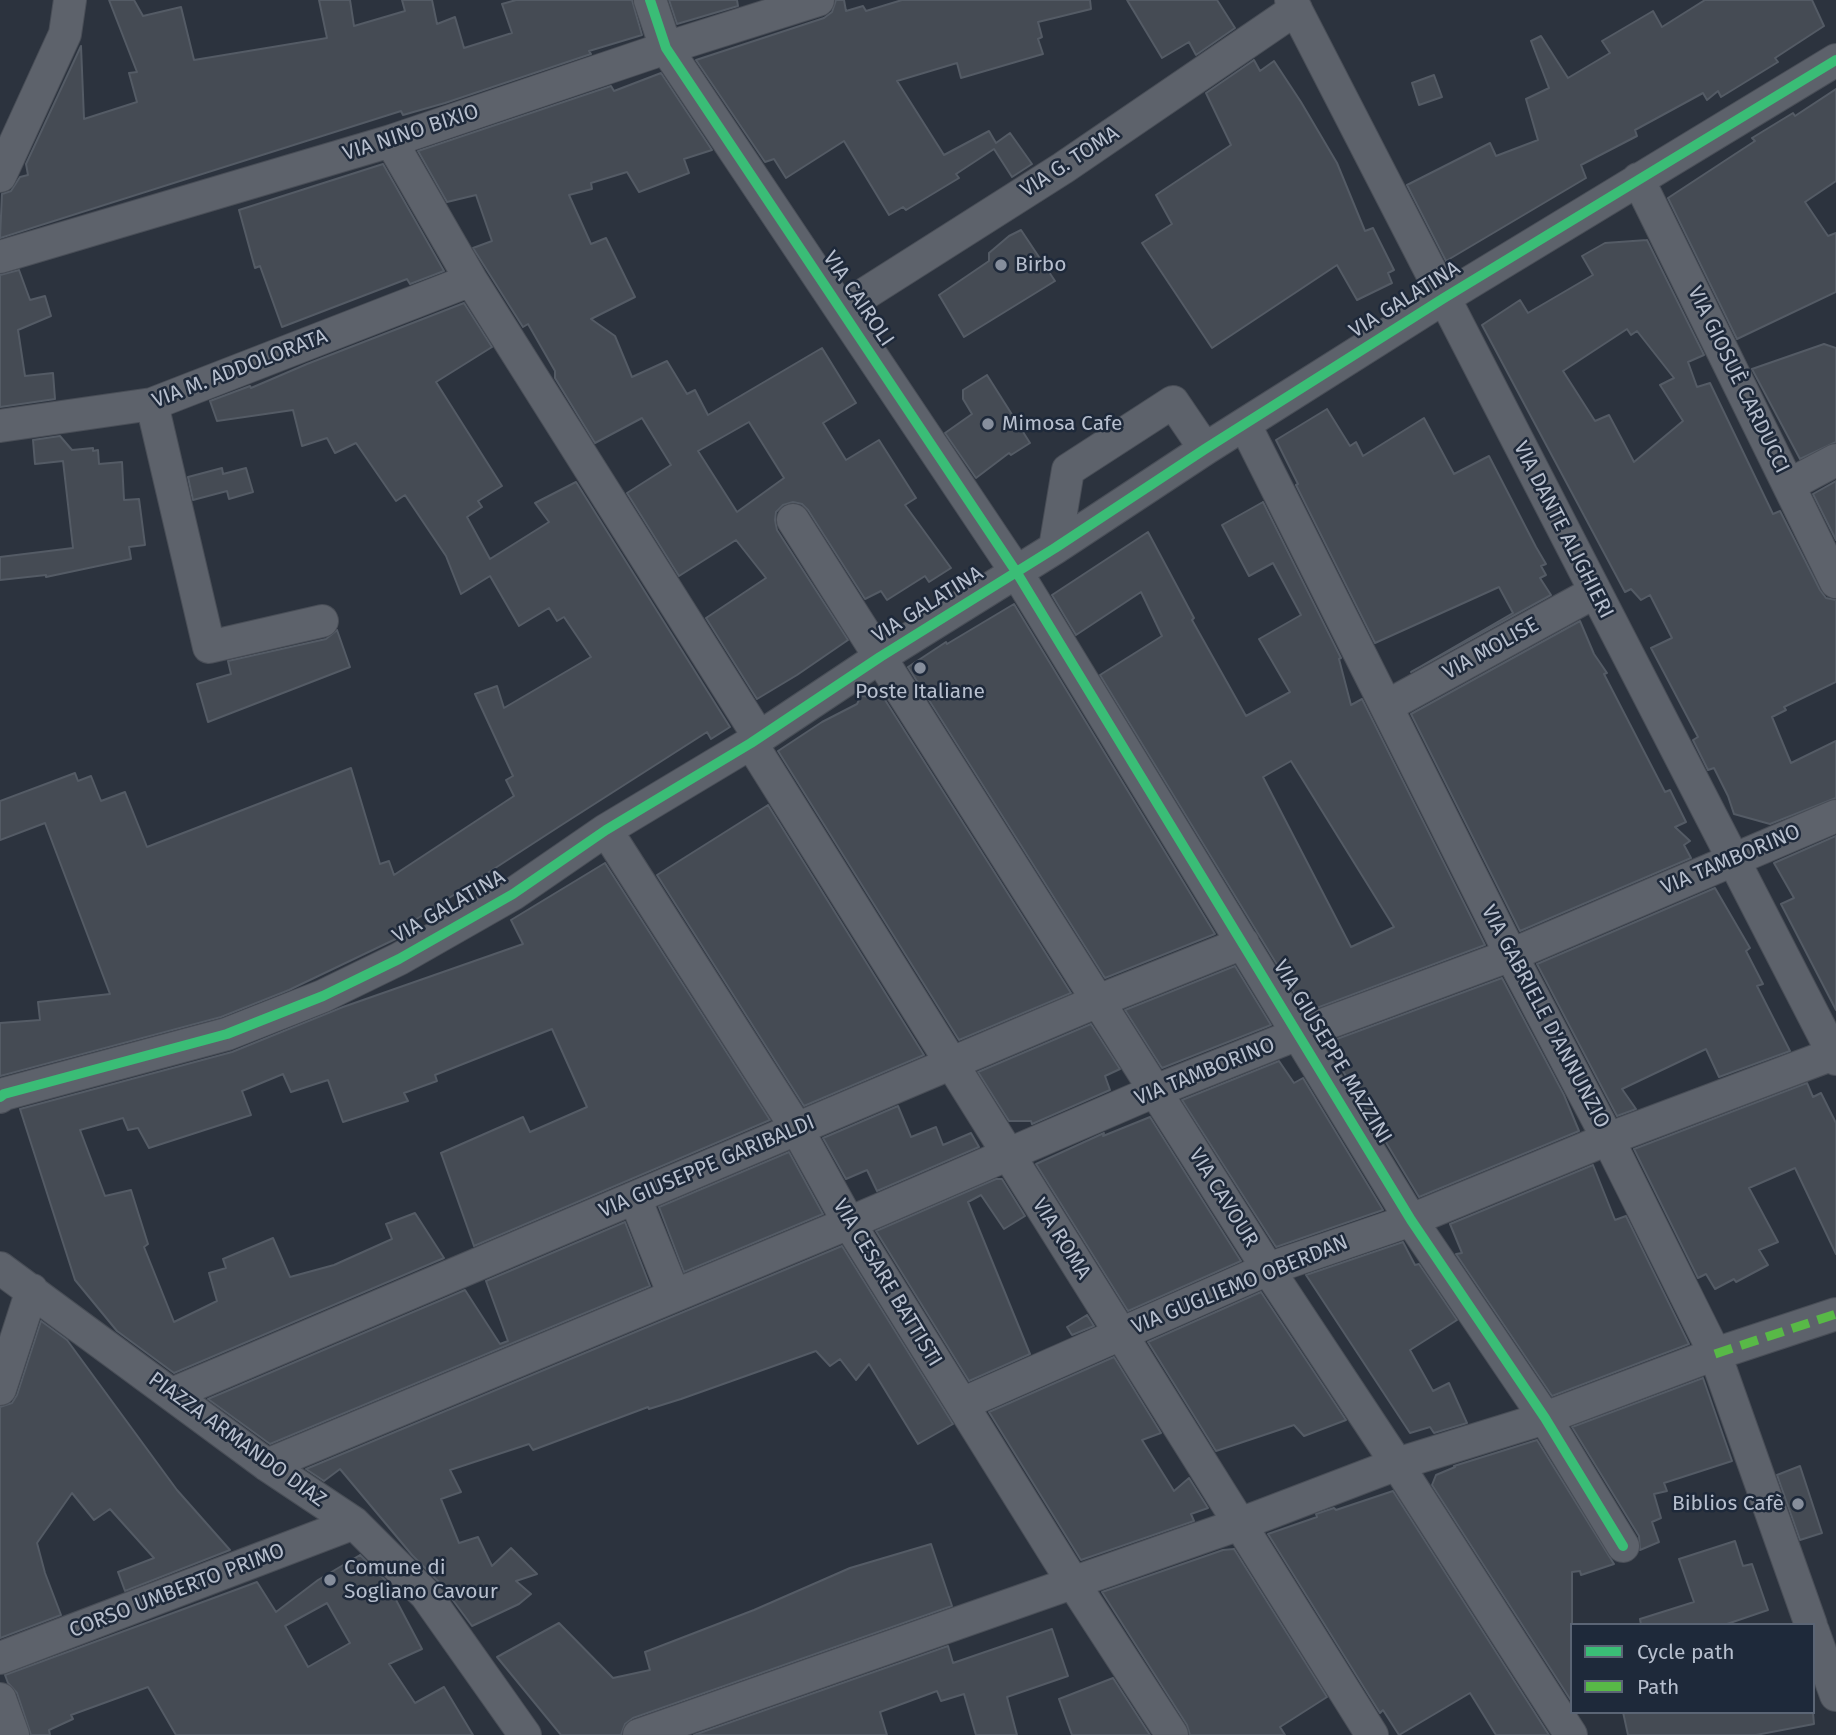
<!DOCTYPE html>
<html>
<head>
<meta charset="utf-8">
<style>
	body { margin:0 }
	#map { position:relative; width:1836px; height:1735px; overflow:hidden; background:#2c333e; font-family:"Fira Sans",sans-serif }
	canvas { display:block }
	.legend { position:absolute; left:1570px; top:1623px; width:245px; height:91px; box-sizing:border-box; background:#1e293a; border:2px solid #5b6575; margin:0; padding:9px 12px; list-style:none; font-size:21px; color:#b7bfce }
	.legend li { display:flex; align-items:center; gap:14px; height:35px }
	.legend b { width:35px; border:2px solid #5b6575 }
</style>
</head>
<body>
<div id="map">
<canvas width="1836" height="1735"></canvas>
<ul class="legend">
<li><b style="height:9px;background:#3abd76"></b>Cycle path</li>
<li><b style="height:9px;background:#58b947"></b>Path</li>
</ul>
</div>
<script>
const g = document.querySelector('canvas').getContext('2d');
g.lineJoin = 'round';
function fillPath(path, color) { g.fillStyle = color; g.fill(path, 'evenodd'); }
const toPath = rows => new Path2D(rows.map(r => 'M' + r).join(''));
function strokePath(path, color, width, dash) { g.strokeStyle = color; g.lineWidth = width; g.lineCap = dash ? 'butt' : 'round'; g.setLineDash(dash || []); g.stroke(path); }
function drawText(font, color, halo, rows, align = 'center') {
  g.font = font + ' "Fira Sans",sans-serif'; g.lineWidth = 5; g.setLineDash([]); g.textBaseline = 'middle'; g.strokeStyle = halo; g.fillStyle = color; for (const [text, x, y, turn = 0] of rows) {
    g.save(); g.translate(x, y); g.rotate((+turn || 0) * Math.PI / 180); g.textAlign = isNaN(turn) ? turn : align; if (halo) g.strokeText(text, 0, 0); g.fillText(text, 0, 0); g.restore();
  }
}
const building = toPath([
	[109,0,134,0,143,16,181,7,194,60,327,38,319,0,350,0,354,26,405,11,402,0,432,0,437,24,455,17,464,48,512,33,502,4,516,0,632,0,642,35,589,51,591,54,445,103,403,115,401,111,0,238,2,194,11,191,20,177,28,175,26,164,81,46,84,119,137,102,129,73,137,72,109,0],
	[669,0,737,0,738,6,677,24,669,0],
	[836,0,844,0,846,11,863,6,866,11,902,0,1090,0,1091,9,1038,22,1042,37,1038,39,1043,54,961,78,957,63,897,81,944,155,989,131,996,143,1010,133,1032,164,1012,177,994,149,956,174,959,178,906,210,903,207,889,215,844,141,786,178,774,159,765,162,696,60,824,18,832,12,836,0],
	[1127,0,1217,0,1235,28,1196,55,1189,42,1162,58,1127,0],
	[1705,0,1812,0,1824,26,1775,58,1778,62,1721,97,1718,91,1707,100,1703,93,1635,130,1637,136,1581,165,1586,178,1446,261,1407,185,1490,143,1496,156,1538,140,1526,99,1549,88,1531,41,1541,36,1568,78,1610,53,1602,41,1653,11,1662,27,1705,0],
	[1254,60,1260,71,1274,61,1301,102,1337,163,1365,231,1373,228,1394,270,1388,273,1392,283,1357,300,1337,265,1212,348,1142,243,1172,224,1156,195,1231,145,1206,93,1254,60],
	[661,73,712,150,684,159,689,173,639,192,627,172,591,183,592,189,569,195,591,244,606,238,635,297,591,319,615,336,632,377,667,361,687,394,695,390,708,415,822,348,856,403,823,423,846,460,879,440,916,498,905,505,951,568,929,582,925,576,887,600,881,591,865,599,808,510,802,504,793,502,783,505,776,512,775,520,777,530,848,640,797,675,757,699,706,618,766,578,736,540,679,576,627,493,671,465,642,418,595,443,555,378,555,371,528,324,523,327,473,248,492,241,476,195,447,202,418,151,611,86,614,91,661,73],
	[749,422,784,478,737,512,698,451,749,422],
	[1434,75,1442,97,1419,105,1412,83,1434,75],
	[1836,89,1836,181,1805,202,1828,236,1836,233,1836,292,1737,339,1668,198,1755,141,1752,138,1793,113,1795,116,1836,89],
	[383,164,444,271,410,284,407,279,282,327,260,266,255,268,239,210,383,164],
	[1021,230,1055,281,964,337,939,295,989,261,989,253,1009,236,1021,230],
	[1647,240,1704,355,1688,362,1697,387,1710,383,1773,514,1780,511,1820,590,1826,598,1836,600,1836,682,1784,707,1786,710,1772,717,1791,763,1836,741,1836,798,1770,824,1734,814,1728,796,1714,768,1708,770,1693,740,1698,737,1651,648,1672,638,1650,595,1641,600,1631,589,1625,592,1482,325,1520,300,1528,313,1593,275,1582,256,1605,243,1647,240],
	[1627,329,1631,335,1637,331,1674,378,1660,385,1683,421,1634,462,1609,415,1595,421,1563,371,1627,329],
	[19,270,30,300,45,296,51,316,18,330,25,376,53,373,55,399,0,407,0,275,19,270],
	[464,303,492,347,436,382,502,486,478,501,482,507,467,517,490,559,549,522,535,503,576,482,730,727,711,739,707,732,560,826,412,922,415,929,404,935,289,990,221,1017,0,1076,0,1023,40,1020,38,1002,110,994,45,823,0,840,0,801,75,773,78,781,91,776,101,801,125,792,147,847,351,768,380,864,389,861,394,875,514,796,506,780,513,776,475,694,497,686,504,708,591,657,564,617,557,621,549,608,519,626,490,576,461,594,446,556,405,495,396,501,356,443,335,453,327,438,302,446,293,410,217,421,210,401,250,386,251,388,307,364,464,303],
	[1824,344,1836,348,1836,442,1800,459,1752,369,1824,344],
	[987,375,1030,443,1011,455,1009,453,976,478,945,433,972,414,963,399,963,390,987,375],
	[1327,409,1350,446,1356,442,1363,456,1424,418,1454,474,1489,456,1536,547,1546,564,1541,566,1546,575,1540,578,1551,595,1411,672,1513,613,1499,587,1375,643,1296,485,1298,484,1276,440,1327,409],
	[60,436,72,450,93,448,93,451,98,450,99,464,122,462,124,500,139,499,145,545,129,547,131,559,46,577,46,575,0,580,0,557,73,548,63,461,35,464,33,440,60,436],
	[222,468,223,474,246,468,253,492,229,499,227,491,193,500,188,477,222,468],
	[1836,481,1836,540,1813,494,1836,481],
	[1263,502,1341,658,1339,659,1351,705,1362,699,1485,945,1306,1012,1100,675,1162,636,1141,592,1076,635,1052,595,1148,532,1194,618,1192,620,1246,716,1290,692,1259,639,1301,615,1273,563,1249,576,1222,525,1263,502],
	[1291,761,1394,927,1351,947,1263,777,1291,761],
	[1014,604,1215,934,1105,978,908,667,946,642,947,644,1014,604],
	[1580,621,1594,654,1607,673,1604,674,1665,792,1670,790,1686,822,1675,827,1690,841,1684,845,1691,858,1520,931,1411,714,1580,621],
	[337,630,350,667,208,722,197,684,231,674,228,661,326,639,337,630],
	[880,692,1071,993,959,1040,778,751,822,722,857,704,861,696,870,697,880,692],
	[768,805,924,1055,804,1106,657,875,768,805],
	[1836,836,1836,1010,1781,904,1794,898,1774,863,1836,836],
	[605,863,770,1120,474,1246,441,1153,523,1117,530,1132,587,1107,552,1029,435,1075,437,1081,404,1093,408,1101,343,1122,328,1080,291,1092,283,1074,242,1091,251,1115,149,1148,138,1128,128,1130,123,1118,80,1130,105,1196,131,1190,148,1244,144,1247,174,1322,217,1301,209,1273,226,1268,223,1259,273,1238,290,1277,334,1265,392,1239,386,1224,415,1213,444,1258,174,1373,117,1331,75,1280,20,1109,232,1052,343,1007,523,944,511,920,605,863],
	[1715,888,1750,948,1746,951,1763,984,1757,986,1790,1051,1719,1077,1706,1049,1622,1089,1636,1109,1617,1116,1537,964,1715,888],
	[1235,966,1271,1025,1162,1068,1125,1010,1235,966],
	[1502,978,1564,1095,1579,1131,1419,1197,1326,1043,1502,978],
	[1091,1024,1120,1069,1105,1076,1110,1090,1032,1124,1031,1121,1009,1121,978,1072,1091,1024],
	[1279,1061,1294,1083,1303,1078,1383,1210,1276,1247,1182,1100,1279,1061],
	[1807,1083,1813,1097,1821,1093,1836,1123,1836,1254,1795,1168,1749,1188,1778,1242,1759,1250,1768,1265,1736,1282,1734,1279,1715,1289,1706,1274,1698,1278,1634,1149,1807,1083],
	[898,1106,911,1137,936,1127,943,1145,971,1133,979,1147,877,1191,867,1170,846,1179,823,1138,898,1106],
	[1150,1117,1241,1261,1128,1311,1036,1164,1104,1133,1103,1136,1150,1117],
	[789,1152,823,1214,684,1272,659,1207,789,1152],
	[1593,1165,1615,1220,1626,1216,1689,1344,1552,1396,1456,1254,1462,1253,1450,1224,1593,1165],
	[996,1179,1002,1179,1025,1216,1004,1229,981,1195,968,1202,1030,1354,969,1381,876,1231,996,1179],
	[625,1222,650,1286,270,1444,208,1399,465,1290,500,1344,508,1341,486,1281,625,1222],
	[1403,1242,1415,1265,1419,1264,1457,1320,1410,1350,1433,1391,1449,1383,1467,1423,1434,1433,1430,1427,1410,1433,1306,1275,1403,1242],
	[842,1246,953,1424,918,1444,869,1364,856,1380,840,1359,830,1366,816,1351,681,1399,649,1409,648,1407,533,1450,529,1444,450,1470,461,1492,441,1499,459,1543,478,1537,492,1566,511,1548,537,1574,516,1581,531,1594,519,1604,472,1626,441,1584,412,1555,340,1469,324,1481,306,1469,842,1246],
	[1261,1292,1346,1420,1304,1436,1294,1425,1216,1451,1148,1342,1261,1292],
	[1087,1315,1094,1326,1072,1335,1067,1327,1087,1315],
	[41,1321,67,1340,177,1490,230,1550,125,1591,118,1572,154,1558,110,1509,94,1520,72,1493,37,1543,45,1573,61,1615,0,1638,0,1407,12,1403,17,1395,41,1321],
	[1114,1357,1161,1433,1142,1440,1174,1491,1189,1478,1208,1508,1191,1514,1194,1521,1081,1560,989,1412,1114,1357],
	[1703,1378,1732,1461,1664,1483,1667,1491,1654,1494,1661,1518,1652,1522,1659,1542,1640,1550,1639,1536,1572,1427,1703,1378],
	[1537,1440,1614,1564,1581,1575,1580,1571,1572,1572,1572,1702,1432,1485,1436,1475,1455,1467,1454,1466,1537,1440],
	[1800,1466,1822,1533,1800,1540,1777,1475,1800,1466],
	[1393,1491,1549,1735,1496,1735,1470,1693,1399,1735,1383,1710,1380,1713,1268,1534,1317,1517,1316,1514,1334,1508,1336,1510,1393,1491],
	[1735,1541,1743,1566,1752,1564,1768,1610,1724,1625,1641,1625,1640,1619,1694,1602,1679,1559,1735,1541],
	[931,1544,952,1606,633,1718,625,1724,621,1735,561,1735,497,1657,559,1623,613,1678,650,1670,645,1652,754,1610,850,1568,931,1544],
	[1234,1549,1327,1697,1280,1727,1285,1735,1190,1735,1187,1725,1102,1592,1223,1550,1234,1549],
	[360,1555,386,1581,422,1649,389,1664,415,1703,444,1687,473,1735,176,1735,148,1687,71,1715,73,1719,49,1730,50,1735,31,1735,17,1693,8,1683,5,1675,257,1582,276,1612,318,1580,360,1555],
	[327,1603,350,1643,308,1667,285,1626,327,1603],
	[1052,1629,1068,1676,1007,1697,1017,1735,976,1735,964,1694,941,1701,937,1691,880,1712,887,1735,694,1735,948,1646,953,1663,1052,1629],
	[1113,1678,1150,1735,1072,1735,1059,1699,1113,1678],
	[1623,1712,1813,1712,1814,1724,1756,1735,1628,1735,1623,1712]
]);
fillPath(building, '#454b54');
strokePath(building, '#545b65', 2);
const minor = toPath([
	[650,0,666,48,1017,573,1411,1220,1545,1418,1623,1546],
	[1291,0,1836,1059],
	[391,141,471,280,759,737],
	[0,176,65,34,70,0],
	[1638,179,1836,582],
	[0,257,391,141,666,48,818,0],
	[841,309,1063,168,1296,9],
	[152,404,209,647,322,621],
	[1245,425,1511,955,1608,1139,1715,1354,1811,1625],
	[0,426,152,404,471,280],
	[1789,485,1836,460],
	[793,520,1268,1269,1397,1464,1571,1735],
	[1055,548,1068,470,1173,402,1205,449],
	[1387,706,1595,592],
	[751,743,1372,1735],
	[606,830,797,1129,849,1223,1072,1581,1172,1735],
	[0,1097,4,1094,227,1034,323,996,399,959,513,894,606,830,751,743,880,657,1055,548,1205,449,1444,298,1836,60],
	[635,1198,674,1295],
	[0,1268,267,1465,354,1523,426,1595,525,1735],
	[0,1389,32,1290],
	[172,1394,1098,1001,1243,943],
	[962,1404,1268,1269,1411,1220,1608,1139,1836,1053],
	[267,1465,849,1223,1155,1091,1298,1034,1511,955,1836,816],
	[1813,1631,1836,1695],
	[0,1658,354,1523],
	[0,1699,13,1735],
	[639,1735,1240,1524,1397,1464,1545,1418,1715,1354,1836,1314]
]);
strokePath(minor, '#494e57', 34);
strokePath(minor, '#5d626b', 32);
strokePath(toPath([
	[1715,1354,1836,1314]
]), '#58b947', 9, [18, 9]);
strokePath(toPath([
	[650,0,666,48,1017,573,1411,1220,1545,1418,1623,1546],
	[0,1097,4,1094,227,1034,323,996,399,959,513,894,606,830,751,743,880,657,1055,548,1205,449,1444,298,1836,60]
]), '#3abd76', 10);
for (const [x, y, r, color] of [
	[1001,265,7,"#868e9c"],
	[988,424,7,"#868e9c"],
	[920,668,7,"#868e9c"],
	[1798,1504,7,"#868e9c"],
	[330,1580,7,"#868e9c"]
]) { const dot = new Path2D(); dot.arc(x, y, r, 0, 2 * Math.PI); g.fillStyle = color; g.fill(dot); strokePath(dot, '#1e293a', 2.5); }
drawText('21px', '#b7bfce', '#1e293a', [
	["VIA NINO BIXIO",411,133,-18],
	["VIA G. TOMA",1070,162,-33],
	["VIA CAIROLI",858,299,56],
	["VIA GALATINA",1405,300,-32],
	["VIA M. ADDOLORATA",240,369,-21],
	["VIA GIOSUÈ CARDUCCI",1738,380,64],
	["VIA DANTE ALIGHIERI",1563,530,63],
	["VIA GALATINA",928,605,-32],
	["VIA MOLISE",1491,649,-29],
	["VIA TAMBORINO",1731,860,-23],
	["VIA GALATINA",449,907,-30],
	["VIA GABRIELE D'ANNUNZIO",1545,1017,62],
	["VIA GIUSEPPE MAZZINI",1332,1052,59],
	["VIA TAMBORINO",1205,1072,-22],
	["VIA GIUSEPPE GARIBALDI",707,1167,-23],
	["VIA CAVOUR",1223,1198,58],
	["VIA ROMA",1061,1239,58],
	["VIA CESARE BATTISTI",887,1283,59],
	["VIA GUGLIEMO OBERDAN",1240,1285,-22],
	["PIAZZA ARMANDO DIAZ",237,1440,36],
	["CORSO UMBERTO PRIMO",177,1591,-21]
]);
drawText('21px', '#b7bfce', '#1e293a', [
	["Birbo",1015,265],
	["Mimosa Cafe",1002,424],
	["Poste Italiane",920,692,"center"],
	["Biblios Cafè",1784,1504,"right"],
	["Comune di",344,1568],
	["Sogliano Cavour",344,1592]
], 'left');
</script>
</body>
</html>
